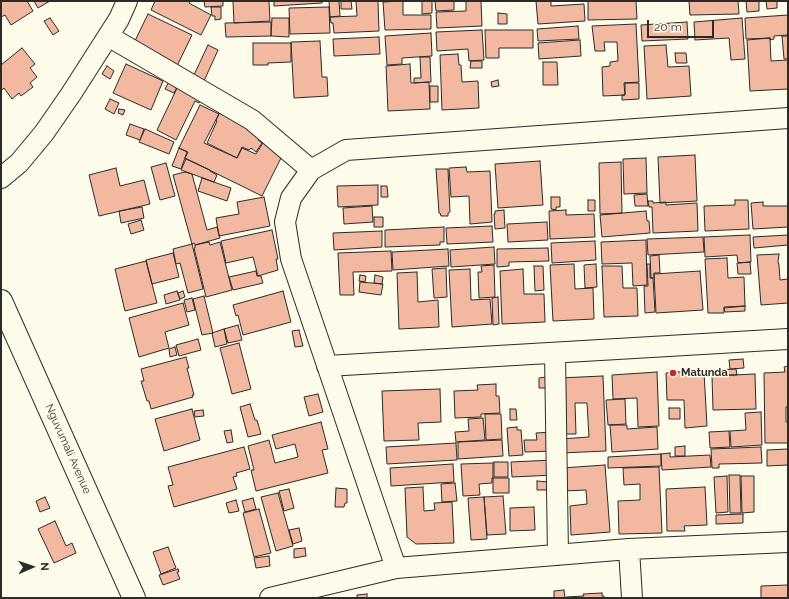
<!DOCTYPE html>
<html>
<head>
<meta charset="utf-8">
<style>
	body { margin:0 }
	#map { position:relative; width:789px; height:599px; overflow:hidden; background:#fdfbea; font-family:Raleway,sans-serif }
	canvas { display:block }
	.frame { position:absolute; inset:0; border:2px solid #2b2b2b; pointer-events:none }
	.north { position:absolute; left:12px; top:547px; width:40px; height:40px; -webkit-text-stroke:3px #fdfbea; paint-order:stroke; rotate:88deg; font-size:11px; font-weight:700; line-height:16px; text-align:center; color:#2b2b2b }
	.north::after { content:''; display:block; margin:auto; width:14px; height:18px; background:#2b2b2b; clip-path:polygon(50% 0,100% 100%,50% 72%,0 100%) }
	.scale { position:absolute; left:647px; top:20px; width:67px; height:18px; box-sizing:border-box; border:2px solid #2b2b2b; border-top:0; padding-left:5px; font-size:12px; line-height:14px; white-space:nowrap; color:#2b2b2b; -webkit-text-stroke:3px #fdfbea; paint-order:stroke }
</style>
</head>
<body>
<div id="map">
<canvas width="789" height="599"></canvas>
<div class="frame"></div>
<div class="north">N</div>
<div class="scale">20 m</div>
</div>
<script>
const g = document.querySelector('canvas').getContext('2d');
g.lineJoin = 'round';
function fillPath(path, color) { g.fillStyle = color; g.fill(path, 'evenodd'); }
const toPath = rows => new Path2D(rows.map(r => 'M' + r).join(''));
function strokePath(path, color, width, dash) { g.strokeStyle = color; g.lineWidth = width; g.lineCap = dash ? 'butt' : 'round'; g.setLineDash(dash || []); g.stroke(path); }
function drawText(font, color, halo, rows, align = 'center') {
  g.font = font + ' Raleway,sans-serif'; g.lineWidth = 3; g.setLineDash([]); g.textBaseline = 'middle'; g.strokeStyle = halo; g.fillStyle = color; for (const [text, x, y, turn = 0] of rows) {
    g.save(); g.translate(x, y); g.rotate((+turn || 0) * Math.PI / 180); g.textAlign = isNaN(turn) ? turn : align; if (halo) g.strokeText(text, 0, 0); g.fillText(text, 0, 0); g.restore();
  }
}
const building = toPath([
	[1,1,27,1,33,11,11,25,5,15,1,17,1,1],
	[34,1,50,1,38,8,34,1],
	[155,1,190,1,189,3,211,15,201,35,151,10,155,1],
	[204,1,223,1,223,6,205,7,204,1],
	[233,1,269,1,270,21,234,23,233,1],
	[274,1,322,1,322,3,274,6,274,1],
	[329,1,339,1,340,16,330,17,329,1],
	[341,1,351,1,352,9,341,9,341,1],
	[356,1,378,1,379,31,334,33,333,23,331,23,330,17,357,16,356,1],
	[403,1,403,15,431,15,431,29,385,30,383,2,403,1],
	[422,1,432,1,432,13,422,14,422,1],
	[435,1,454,1,454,10,436,11,435,1],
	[466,1,481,1,482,26,437,28,436,12,466,11,466,1],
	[536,1,551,1,551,6,584,4,585,21,538,24,536,1],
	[588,1,636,1,637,19,588,20,588,1],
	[689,1,738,1,739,14,690,15,689,1],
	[746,1,759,1,759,11,747,12,746,1],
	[766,1,777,1,777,8,767,9,766,1],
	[211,7,221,7,221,19,215,20,215,16,212,16,211,7],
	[329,7,330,33,290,34,289,8,329,7],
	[498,13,507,14,507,24,498,24,498,13],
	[148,14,192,35,176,68,132,47,148,14],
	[788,15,788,35,774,36,774,39,770,40,770,38,746,39,745,18,788,15],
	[50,18,59,31,53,35,44,21,50,18],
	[272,18,289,18,289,37,271,36,272,18],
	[742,18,745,59,731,60,729,38,695,40,694,22,742,18],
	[271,22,271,36,226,37,225,23,271,22],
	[687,22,688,39,642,41,641,25,687,22],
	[636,24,639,82,624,83,625,95,603,96,602,67,610,66,610,62,618,61,617,42,604,42,605,51,595,51,592,26,636,24],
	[578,26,579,39,538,41,537,29,578,26],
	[482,30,484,60,469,61,468,49,437,51,436,32,482,30],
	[485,30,533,30,533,48,499,48,499,58,486,58,485,30],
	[431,33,432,56,402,58,402,64,387,65,385,36,431,33],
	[782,36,788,36,788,59,784,59,782,36],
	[379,37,380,54,334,56,333,39,379,37],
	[770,38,771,61,788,60,788,89,750,91,747,40,770,38],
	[580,40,581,56,539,59,538,43,580,40],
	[320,41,322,77,327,77,328,96,294,98,291,42,320,41],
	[253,43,291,43,291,62,268,63,268,65,253,65,253,43],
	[208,45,218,50,204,81,194,75,208,45],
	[666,45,668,67,689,66,691,96,647,99,644,46,666,45],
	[22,48,35,64,30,68,37,77,30,83,33,87,21,96,19,93,12,99,4,88,2,90,1,89,1,65,22,48],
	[675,53,686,53,687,63,676,63,675,53],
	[458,54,459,65,461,65,462,82,478,81,479,108,442,110,440,55,458,54],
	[420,57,430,57,431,82,414,83,414,78,421,78,420,57],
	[471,61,482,61,482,68,470,68,471,61],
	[543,62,557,62,558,85,543,85,543,62],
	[126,64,163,81,151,110,113,93,126,64],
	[410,64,411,83,429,82,430,109,388,111,386,66,410,64],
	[107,66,114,71,110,79,102,74,107,66],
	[171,78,179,83,174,93,165,89,171,78],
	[498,80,499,86,492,87,491,82,498,80],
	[625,83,639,83,639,99,622,100,622,95,625,95,625,83],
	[179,84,203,95,199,103,195,101,176,140,157,130,179,84],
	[430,86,438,86,438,102,430,102,430,86],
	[110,99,119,103,114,114,105,109,110,99],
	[200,105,219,114,204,143,237,158,242,148,256,154,263,143,282,156,262,196,185,158,188,152,179,148,200,105],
	[119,109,125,110,123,115,118,113,119,109],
	[221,110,260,138,258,140,262,143,256,152,251,148,249,150,242,147,237,158,207,143,217,121,216,120,221,110],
	[130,124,144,129,140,140,126,135,130,124],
	[145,129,174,142,169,154,139,142,145,129],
	[179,148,187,152,181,169,172,166,179,148],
	[695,155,697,201,660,203,658,157,695,155],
	[646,158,647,193,624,194,623,159,646,158],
	[186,159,210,170,210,171,217,175,214,182,181,170,186,159],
	[540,161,543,205,498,208,495,164,540,161],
	[621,162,622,213,600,214,599,163,621,162],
	[166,163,175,196,160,200,151,167,166,163],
	[466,167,467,172,490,171,492,222,470,224,469,196,451,197,449,168,466,167],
	[116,168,120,186,144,180,150,204,99,216,89,175,116,168],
	[436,169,448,169,450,212,448,213,448,216,441,216,440,213,439,213,436,169],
	[185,172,192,174,207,230,217,227,220,238,195,245,194,243,192,244,173,175,185,172],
	[202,178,231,188,227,201,198,191,202,178],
	[378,185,378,205,338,207,337,186,378,185],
	[381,186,387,186,388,197,381,197,381,186],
	[647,194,648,206,635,206,634,195,647,194],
	[264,197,270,226,219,236,216,218,239,214,237,202,264,197],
	[551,197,560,197,560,207,556,207,556,210,551,209,551,197],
	[588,200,595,200,595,211,588,211,588,200],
	[735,200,748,200,749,229,705,231,704,206,735,205,735,200],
	[648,201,653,201,653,203,666,202,666,205,697,203,698,231,653,233,652,207,649,207,648,201],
	[763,202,763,206,788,206,788,227,753,229,751,203,763,202],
	[372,206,373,222,344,224,343,208,372,206],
	[142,207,144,218,121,223,119,211,142,207],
	[504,210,505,228,495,229,494,214,495,214,495,211,504,210],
	[566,210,566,215,594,214,595,237,550,239,549,211,566,210],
	[646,211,647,221,649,221,650,233,602,237,600,215,646,211],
	[374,217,383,217,383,227,374,227,374,217],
	[141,220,144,230,131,234,128,224,141,220],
	[547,222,548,240,508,242,507,224,547,222],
	[492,226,493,242,447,244,446,228,492,226],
	[444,227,444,242,440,242,440,245,385,247,385,230,444,227],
	[272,230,278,259,276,259,278,270,258,276,253,257,226,263,221,241,272,230],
	[382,231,382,247,334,250,333,233,382,231],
	[750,235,751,262,738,263,737,255,705,257,704,237,750,235],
	[788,235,788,245,754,248,753,237,788,235],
	[703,237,704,252,648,255,647,239,703,237],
	[646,240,647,285,633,286,632,263,602,264,601,242,646,240],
	[595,241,596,260,552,263,551,243,595,241],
	[209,242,210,245,220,242,232,290,206,297,194,248,195,248,195,245,209,242],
	[192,244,203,289,188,293,180,263,176,264,173,249,192,244],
	[494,247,495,264,451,267,450,250,494,247],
	[548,248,549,261,509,262,509,266,497,267,497,249,548,248],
	[448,249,449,266,393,270,392,252,448,249],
	[391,251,392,271,353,272,354,295,340,295,338,253,391,251],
	[173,253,179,277,152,284,146,260,173,253],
	[779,254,778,262,779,265,780,280,788,279,788,303,761,305,757,255,779,254],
	[659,255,660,273,654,273,654,278,651,278,650,256,659,255],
	[727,258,728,278,744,277,745,306,724,307,724,313,708,313,705,259,727,258],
	[146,261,157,303,125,311,115,269,146,261],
	[750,262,751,274,738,274,737,263,750,262],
	[574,264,575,289,593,288,594,319,553,321,550,265,574,264],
	[596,264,597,287,585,288,584,265,596,264],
	[647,264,650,264,650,278,653,278,655,312,645,313,644,286,648,286,647,264],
	[494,265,495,297,479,298,478,272,482,272,481,266,494,265],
	[534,266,543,266,544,290,535,291,534,266],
	[602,266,622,266,623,288,637,288,638,316,604,317,602,266],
	[446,268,447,297,434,298,432,269,446,268],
	[470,269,471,300,490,299,492,324,452,327,449,270,470,269],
	[523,269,524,294,544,294,545,322,502,324,500,271,523,269],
	[256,271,257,276,261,276,263,283,233,290,229,277,256,271],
	[700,271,703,310,656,313,654,274,700,271],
	[417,272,418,302,438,300,439,327,399,329,397,273,417,272],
	[360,275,366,276,365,282,359,281,360,275],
	[375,275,383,277,382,284,374,283,375,275],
	[360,282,383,284,381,295,359,292,360,282],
	[177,291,180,300,166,304,164,295,177,291],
	[183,291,185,297,180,299,178,293,183,291],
	[283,291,291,322,243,335,238,315,236,316,233,305,283,291],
	[204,296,213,333,202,335,193,299,204,296],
	[498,297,499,324,493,325,492,298,498,297],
	[192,298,195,310,187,312,184,300,192,298],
	[183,303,189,325,165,332,169,348,139,357,129,318,183,303],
	[745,306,745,311,725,312,724,308,745,306],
	[238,325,242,340,228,343,224,329,238,325],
	[224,329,227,344,215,347,212,333,224,329],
	[299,330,303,346,295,347,292,331,299,330],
	[198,339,201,350,179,356,176,345,198,339],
	[239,343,251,389,232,394,220,348,239,343],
	[175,347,177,355,170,357,169,349,175,347],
	[186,357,189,368,187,368,194,395,192,395,193,397,151,409,149,401,147,401,141,381,144,381,141,369,186,357],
	[743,359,744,368,730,369,729,360,743,359],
	[788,366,788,407,786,407,786,422,788,422,788,443,765,443,764,373,785,372,784,367,788,366],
	[736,369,737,375,715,375,715,370,736,369],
	[691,371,691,373,704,372,707,426,685,428,684,400,667,400,666,373,691,371],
	[657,372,659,426,638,427,637,398,613,399,612,375,657,372],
	[755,374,756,409,713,410,712,376,755,374],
	[603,376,606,451,561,453,560,439,589,437,587,403,575,403,576,434,561,434,559,378,603,376],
	[546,377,546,388,539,388,539,378,546,377],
	[496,384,496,396,499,396,500,413,481,414,481,417,455,418,454,391,478,390,477,385,496,384],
	[440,389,441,422,418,423,419,440,384,441,382,391,440,389],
	[318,394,323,412,309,416,304,397,318,394],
	[625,399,626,424,608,425,606,400,625,399],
	[250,404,255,420,257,420,261,434,248,437,240,407,250,404],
	[669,408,680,408,680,419,669,419,669,408],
	[192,409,200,440,164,451,155,419,192,409],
	[510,409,516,409,517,420,510,420,510,409],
	[203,410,204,416,195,417,194,411,203,410],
	[761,412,762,445,731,447,730,431,746,430,745,413,761,412],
	[485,414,501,414,502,439,486,440,485,414],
	[483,418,485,440,456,442,455,432,469,431,468,419,483,418],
	[321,422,328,449,322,450,328,473,256,491,251,470,254,470,248,446,269,440,275,463,298,457,295,444,276,449,272,435,321,422],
	[610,425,627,425,627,429,657,427,658,449,612,452,610,425],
	[517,427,517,430,521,430,523,455,509,456,507,428,517,427],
	[231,430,233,442,227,443,224,431,231,430],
	[729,431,730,447,710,448,709,432,729,431],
	[552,432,553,451,525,452,524,440,537,440,536,433,552,432],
	[502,440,503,456,458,459,458,442,502,440],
	[456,443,457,460,387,464,386,447,456,443],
	[685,446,685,456,675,456,675,447,685,446],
	[244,447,250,469,236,473,237,476,233,477,237,489,174,507,168,486,173,485,168,467,244,447],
	[761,447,762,463,719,464,719,468,712,468,711,449,761,447],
	[788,449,788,465,767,466,767,450,788,449],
	[670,453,670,457,710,455,711,467,662,470,661,454,670,453],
	[661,454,661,466,608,468,608,457,661,454],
	[553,460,554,475,512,477,511,462,553,460],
	[494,462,508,462,508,477,494,477,494,462],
	[493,463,493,478,492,478,492,483,479,484,480,495,463,496,461,464,493,463],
	[453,464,454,482,391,486,390,468,453,464],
	[605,465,610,532,571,535,570,506,587,504,586,490,563,491,562,468,605,465],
	[659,467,662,533,619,534,618,501,640,500,640,484,624,485,623,468,659,467],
	[729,475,740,475,741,513,730,513,729,475],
	[727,476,728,512,716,513,714,477,727,476],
	[741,476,754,476,754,512,742,513,741,476],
	[493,478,509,478,509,493,493,493,493,478],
	[537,481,548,482,547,490,537,490,537,481],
	[455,483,457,501,442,502,441,484,455,483],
	[423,487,424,511,435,510,434,503,452,502,454,543,416,544,407,537,405,488,423,487],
	[705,487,707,525,684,526,685,531,667,531,666,489,705,487],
	[336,488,347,489,347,503,345,503,344,507,335,507,336,488],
	[289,489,294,508,284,511,279,491,289,489],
	[278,493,293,546,276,551,261,497,278,493],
	[503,496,506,534,487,535,484,497,503,496],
	[45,497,50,508,40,512,36,501,45,497],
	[484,497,487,539,471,540,468,498,484,497],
	[253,498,256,509,245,512,242,501,253,498],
	[236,500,239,511,229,513,226,503,236,500],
	[534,507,535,530,510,531,510,508,534,507],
	[259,509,271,553,254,557,243,513,259,509],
	[743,514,743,523,716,524,716,515,743,514],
	[55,521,66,546,72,543,76,553,54,563,38,529,55,521],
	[299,528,302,541,293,544,289,530,299,528],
	[168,547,176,568,161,574,153,552,168,547],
	[305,548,306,556,294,558,294,549,305,548],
	[269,556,270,566,256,568,254,558,269,556],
	[178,569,179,572,177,572,180,579,163,585,159,575,178,569],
	[788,585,788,598,761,598,761,586,788,585],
	[564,590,565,598,554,598,554,591,564,590],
	[602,593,602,596,604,596,604,598,566,598,566,597,584,596,583,594,602,593],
	[367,594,367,598,357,598,357,595,367,594]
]);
fillPath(building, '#f2b8a0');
strokePath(building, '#2b2b2b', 1);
const street = toPath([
	[108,36,252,120,311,170],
	[1,178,19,163,44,133,71,94,119,19,127,1],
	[555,353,558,555],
	[327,366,788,339],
	[629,549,632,598],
	[396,568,291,259,285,222,291,198,311,170,346,150,788,118],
	[270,598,396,568,629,549,788,542]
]);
const secondary = toPath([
	[1,301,134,598]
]);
strokePath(street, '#2b2b2b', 22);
strokePath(secondary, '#2b2b2b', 24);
strokePath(street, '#fdfbea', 20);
strokePath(secondary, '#fdfbea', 22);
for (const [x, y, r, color] of [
	[673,373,4,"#c62828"]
]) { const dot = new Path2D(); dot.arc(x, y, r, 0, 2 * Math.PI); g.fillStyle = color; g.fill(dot); strokePath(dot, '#fdfbea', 1.5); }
drawText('bold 11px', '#2b2b2b', '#fdfbea', [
	["Matunda",681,373]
], 'left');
drawText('11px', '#2b2b2b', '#fdfbea', [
	["Nguvumali Avenue",68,449,66]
]);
</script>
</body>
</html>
